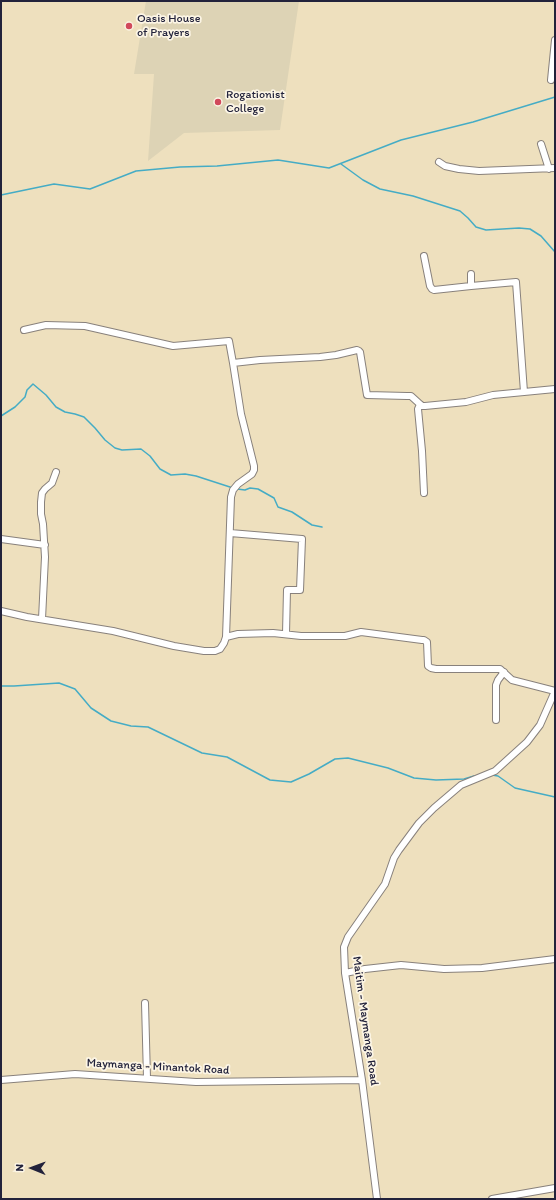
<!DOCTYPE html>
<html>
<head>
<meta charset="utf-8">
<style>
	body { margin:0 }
	#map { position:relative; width:556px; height:1200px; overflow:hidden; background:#eee0be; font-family:Itim,sans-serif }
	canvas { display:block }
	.frame { position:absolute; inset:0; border:2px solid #22223b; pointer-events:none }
	.north { position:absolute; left:12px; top:1148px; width:40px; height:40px; -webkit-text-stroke:3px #fcf5e5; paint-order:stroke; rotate:271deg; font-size:11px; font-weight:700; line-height:16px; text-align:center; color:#22223b }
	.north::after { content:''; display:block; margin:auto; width:14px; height:18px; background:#22223b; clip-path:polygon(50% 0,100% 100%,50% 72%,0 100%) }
</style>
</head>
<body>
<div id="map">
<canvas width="556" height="1200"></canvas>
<div class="frame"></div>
<div class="north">N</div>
</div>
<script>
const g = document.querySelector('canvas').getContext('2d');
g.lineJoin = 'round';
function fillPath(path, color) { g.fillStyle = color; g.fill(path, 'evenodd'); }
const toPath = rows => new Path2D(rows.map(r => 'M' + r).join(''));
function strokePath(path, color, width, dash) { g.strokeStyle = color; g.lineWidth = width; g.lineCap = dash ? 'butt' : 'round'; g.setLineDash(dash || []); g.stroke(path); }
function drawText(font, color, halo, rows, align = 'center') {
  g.font = font + ' Itim,sans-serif'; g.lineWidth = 3.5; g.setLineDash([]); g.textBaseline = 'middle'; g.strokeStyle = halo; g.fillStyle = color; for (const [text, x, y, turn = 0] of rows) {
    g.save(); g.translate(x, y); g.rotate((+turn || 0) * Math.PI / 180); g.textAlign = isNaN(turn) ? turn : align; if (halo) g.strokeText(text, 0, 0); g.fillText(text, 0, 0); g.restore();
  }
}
fillPath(toPath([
	[146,1,299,1,280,130,184,133,148,161,154,74,134,74]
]), '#ddd3b5');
strokePath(toPath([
	[341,164,363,180,380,189,413,196,460,211,468,218,476,227,486,230,519,228,530,229,541,236,555,252],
	[1,195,54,184,90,189,136,171,180,167,217,166,278,160,329,168,401,140,473,122,555,97],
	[1,416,15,407,25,397,27,390,33,384,46,395,56,407,65,412,75,414,84,417,95,428,105,440,115,448,122,450,141,449,150,456,160,469,171,475,185,474,196,476,233,488],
	[237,489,245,490,250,488,258,489,274,498,278,507,292,512,312,525,322,527],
	[1,686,14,686,59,683,75,689,91,708,111,721,131,726,148,727,202,753,227,757,270,780,291,782,309,774,335,759,348,758,388,768,414,778,436,780,464,779,474,776],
	[492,775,498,776,515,788,555,797]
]), '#45acc5', 1.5);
const minor = toPath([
	[551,80,555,40],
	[541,144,549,169],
	[439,162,445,166,459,169,479,171,555,168],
	[424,256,430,286,432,289,434,290,471,286],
	[471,274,471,286,516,282,524,392],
	[24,330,46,325,85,326,173,346,229,341,233,363,260,360,320,357,336,355,357,350,359,351,360,352,367,395,407,396,411,396,422,406,425,406,466,402,493,395,555,389],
	[420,404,418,409,422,451,424,493],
	[230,533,302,539,300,590,287,590,286,634],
	[1,539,45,545],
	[1,611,27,617,113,631,174,646,204,651,215,651,220,649,224,643,226,637,231,497,233,490,238,484,252,474,254,470,254,466,241,414,233,363],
	[42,619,45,557,43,524,41,514,41,502,42,493,45,489,52,483,56,472],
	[226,637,238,634,273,633,301,636,345,636,361,632,422,640,424,640,427,642,428,666,431,668,436,669,500,669,512,680,555,691],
	[496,720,496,685,498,680,504,672],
	[345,973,365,969,401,965,444,969,482,968,555,959],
	[145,1003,147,1078],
	[1,1080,75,1074,196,1082,362,1080],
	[377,1199,362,1080,345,973,344,947,348,937,385,884,394,858,399,850,419,823,434,808,461,785,495,771,527,742,540,725,555,691],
	[492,1199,555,1188]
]);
strokePath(minor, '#88817c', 8);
strokePath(minor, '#fff', 6);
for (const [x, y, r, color] of [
	[129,26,4,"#d1495b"],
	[218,102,4,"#d1495b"]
]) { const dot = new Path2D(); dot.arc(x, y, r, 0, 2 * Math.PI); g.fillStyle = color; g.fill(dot); strokePath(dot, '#fcf5e5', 1.5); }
drawText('12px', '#22223b', '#fcf5e5', [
	["Oasis House",137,19],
	["of Prayers",137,33],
	["Rogationist",226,95],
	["College",226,109]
], 'left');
drawText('12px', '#22223b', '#fcf5e5', [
	["Maitim - Maymanga Road",365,1021,82],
	["Maymanga - Minantok Road",158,1067,3]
]);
</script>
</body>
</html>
